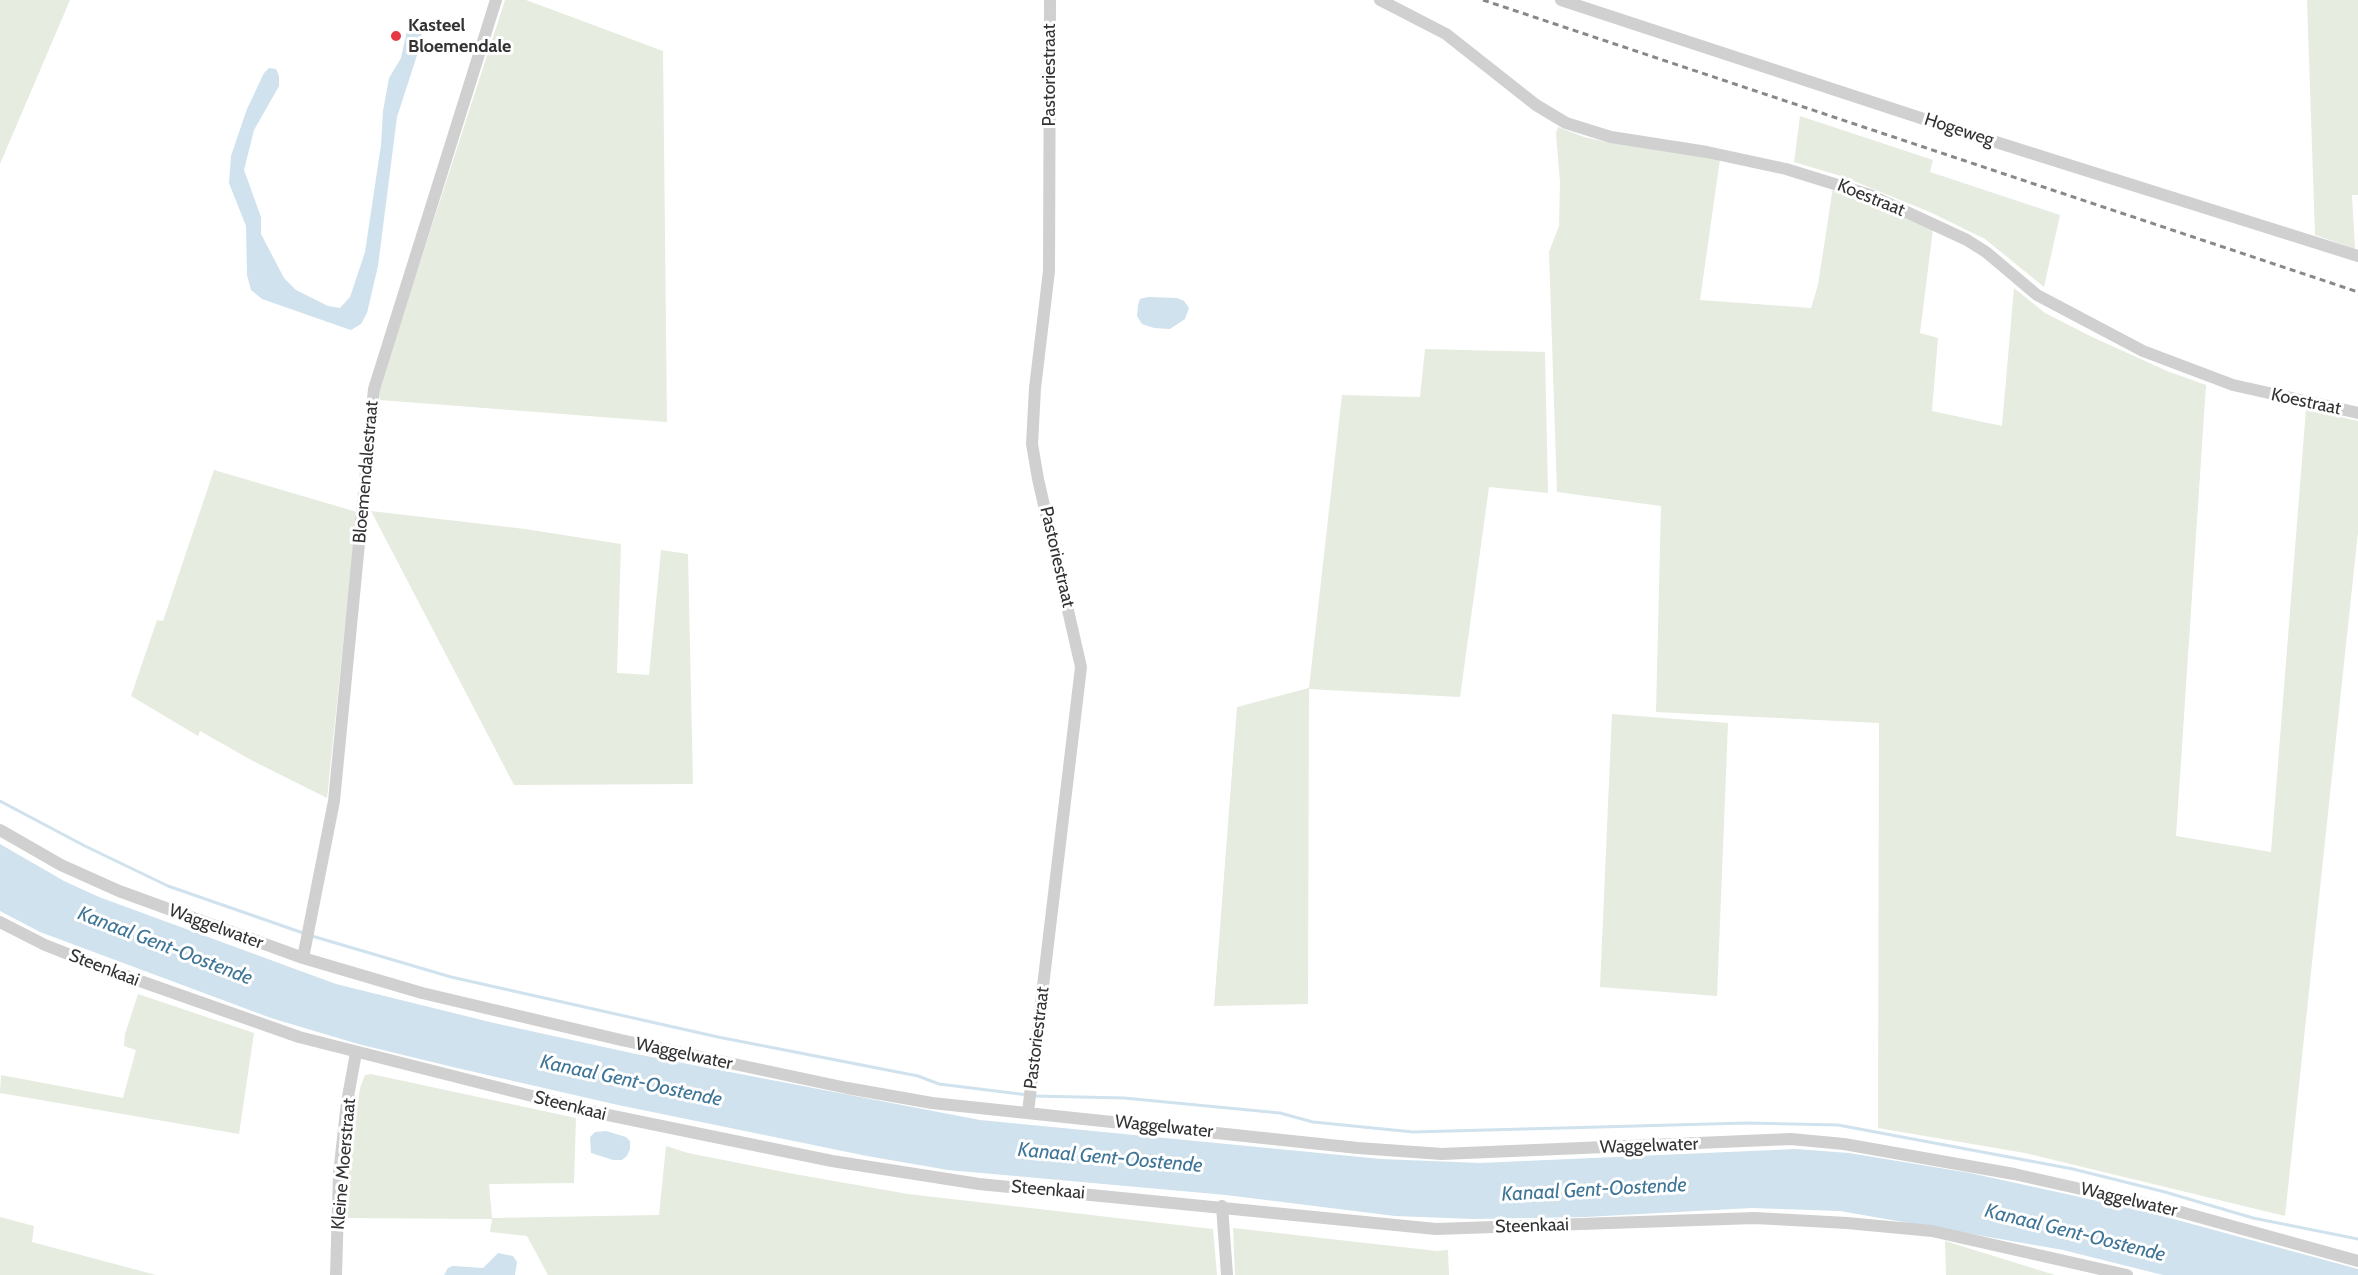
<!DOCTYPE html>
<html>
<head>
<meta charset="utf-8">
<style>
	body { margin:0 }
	canvas { display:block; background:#fff }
</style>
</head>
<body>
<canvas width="2358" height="1275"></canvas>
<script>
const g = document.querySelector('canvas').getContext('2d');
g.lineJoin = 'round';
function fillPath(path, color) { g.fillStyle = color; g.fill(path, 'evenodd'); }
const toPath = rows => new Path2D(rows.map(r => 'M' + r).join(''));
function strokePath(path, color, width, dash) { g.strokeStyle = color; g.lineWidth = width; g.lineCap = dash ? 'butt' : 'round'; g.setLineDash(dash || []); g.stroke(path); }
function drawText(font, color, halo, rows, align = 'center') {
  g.font = font + ' Cabin,sans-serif'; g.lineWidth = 6; g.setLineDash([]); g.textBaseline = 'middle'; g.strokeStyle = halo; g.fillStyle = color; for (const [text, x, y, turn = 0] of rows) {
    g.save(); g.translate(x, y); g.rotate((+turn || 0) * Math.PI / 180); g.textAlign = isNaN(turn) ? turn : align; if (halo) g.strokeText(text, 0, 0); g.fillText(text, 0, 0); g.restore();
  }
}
fillPath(toPath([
	[0,0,70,0,0,164],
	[505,0,526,0,663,51,667,422,380,400,379,389],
	[2307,0,2358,0,2358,195,2352,195,2355,249,2315,235],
	[1800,116,1933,160,1930,172,2060,215,2044,287,1985,239,1932,213,1844,177,1794,162],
	[1558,127,1584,137,1607,142,1720,159,1700,300,1811,308,1818,285,1833,187,1933,229,1920,333,1938,338,1932,411,2002,426,2014,288,2045,313,2092,337,2167,371,2206,385,2176,836,2271,852,2306,409,2358,421,2358,532,2285,1216,2025,1153,1878,1128,1879,723,1656,712,1661,506,1557,492,1549,252,1559,226,1560,182,1556,133],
	[1425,349,1545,352,1548,493,1489,487,1460,697,1309,689,1308,1004,1214,1006,1237,707,1309,688,1342,395,1420,397],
	[214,470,357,512,327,798,251,760,200,731,198,736,131,696,157,620,163,621],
	[371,511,525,529,621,544,617,673,649,675,661,550,688,554,693,784,514,785],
	[1612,714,1728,723,1717,996,1600,987],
	[138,994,254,1033,239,1134,0,1093,1,1075,123,1098,136,1050,124,1046,125,1034],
	[371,1074,576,1118,574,1183,489,1184,492,1218,659,1215,666,1146,688,1153,794,1174,908,1194,1213,1229,1217,1275,548,1275,527,1236,490,1232,492,1219,344,1218,349,1163,360,1088,365,1075],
	[0,1217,34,1226,32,1242,156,1275,0,1275],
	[1233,1228,1437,1251,1448,1250,1449,1275,1235,1275],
	[1945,1241,2055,1275,1946,1275]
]), '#e6ecdf');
fillPath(toPath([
	[416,25,422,30,420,46,397,117,378,266,367,313,361,324,351,330,342,327,262,299,251,290,247,275,246,226,229,183,231,156,247,109,264,73,269,68,276,69,279,76,279,86,254,130,244,170,261,217,261,234,284,278,296,290,328,306,340,308,350,297,365,252,381,145,383,111,389,78,401,58,408,26],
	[1148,297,1177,298,1184,301,1189,308,1185,319,1170,329,1154,328,1142,324,1137,316,1138,305,1140,299],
	[0,844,64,881,99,897,336,984,494,1023,636,1054,980,1120,1381,1159,1480,1163,1796,1149,1849,1153,1970,1173,2144,1211,2358,1269,2358,1275,2163,1275,2063,1250,1840,1211,1752,1208,1585,1217,1474,1219,1395,1216,1226,1195,948,1170,867,1156,618,1105,457,1068,358,1044,271,1018,40,932,0,911],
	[606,1131,626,1137,630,1141,630,1149,627,1156,622,1160,613,1160,591,1153,590,1137,595,1132],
	[498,1253,513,1256,517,1262,515,1275,444,1275,448,1268,453,1266,483,1268]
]), '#cfe2ee');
strokePath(toPath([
	[370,497,371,480],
	[0,801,85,846,168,886,306,934],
	[312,936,451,977,718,1037,918,1076,939,1084,1028,1095],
	[1034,1096,1124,1098,1280,1113,1313,1122,1413,1132,1747,1123,1838,1125,2073,1169,2165,1192,2253,1218,2358,1239]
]), '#cfe2ee', 3);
strokePath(toPath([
	[1380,0,1446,34,1536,105,1566,123,1611,137,1707,152,1786,169,1870,195,1967,240,1986,252,2037,295,2143,351,2233,385,2358,413],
	[1561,0,1945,126,2358,256],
	[0,830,61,865,119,891,303,958,422,993,621,1040,847,1088,932,1103,1358,1148,1442,1154,1791,1139,1844,1144,2014,1174,2170,1209,2358,1261],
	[0,922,45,945,106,969,299,1037,603,1114,832,1161,979,1184,1436,1229,1755,1218,1847,1223,1932,1231,2127,1275],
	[303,958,334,801,374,389,496,0],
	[1028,1112,1081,667,1038,479,1032,444,1035,388,1049,271,1050,0],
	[1222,1206,1227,1275],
	[336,1275,339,1174,347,1102,356,1053]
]), '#d0d0d0', 12);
strokePath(toPath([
	[1483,0,2358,292]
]), '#888', 3, [6, 4.5]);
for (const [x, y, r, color] of [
	[396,36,6,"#e63946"]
]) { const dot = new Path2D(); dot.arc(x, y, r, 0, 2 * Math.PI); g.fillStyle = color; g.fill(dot); strokePath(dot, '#fff', 2); }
drawText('bold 18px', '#333', '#fff', [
	["Kasteel",408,26],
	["Bloemendale",408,47]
], 'left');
drawText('18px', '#333', '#fff', [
	["Pastoriestraat",1050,75,-90],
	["Hogeweg",1959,130,18],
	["Koestraat",1871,198,22],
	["Koestraat",2306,402,12],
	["Bloemendalestraat",366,472,-85],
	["Pastoriestraat",1057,557,77],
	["Waggelwater",216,927,20],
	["Steenkaai",104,968,21],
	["Pastoriestraat",1037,1038,-83],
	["Waggelwater",684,1054,12],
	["Steenkaai",570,1106,14],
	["Waggelwater",1164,1127,6],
	["Waggelwater",1649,1146,-2],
	["Kleine Moerstraat",344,1164,-85],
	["Steenkaai",1048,1190,5],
	["Waggelwater",2129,1200,13],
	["Steenkaai",1532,1226,-2]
]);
drawText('italic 20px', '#3f7597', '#fff', [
	["Kanaal Gent-Oostende",165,946,21],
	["Kanaal Gent-Oostende",631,1081,12],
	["Kanaal Gent-Oostende",1110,1158,5],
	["Kanaal Gent-Oostende",1594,1190,-3],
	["Kanaal Gent-Oostende",2075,1233,14]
]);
</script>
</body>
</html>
